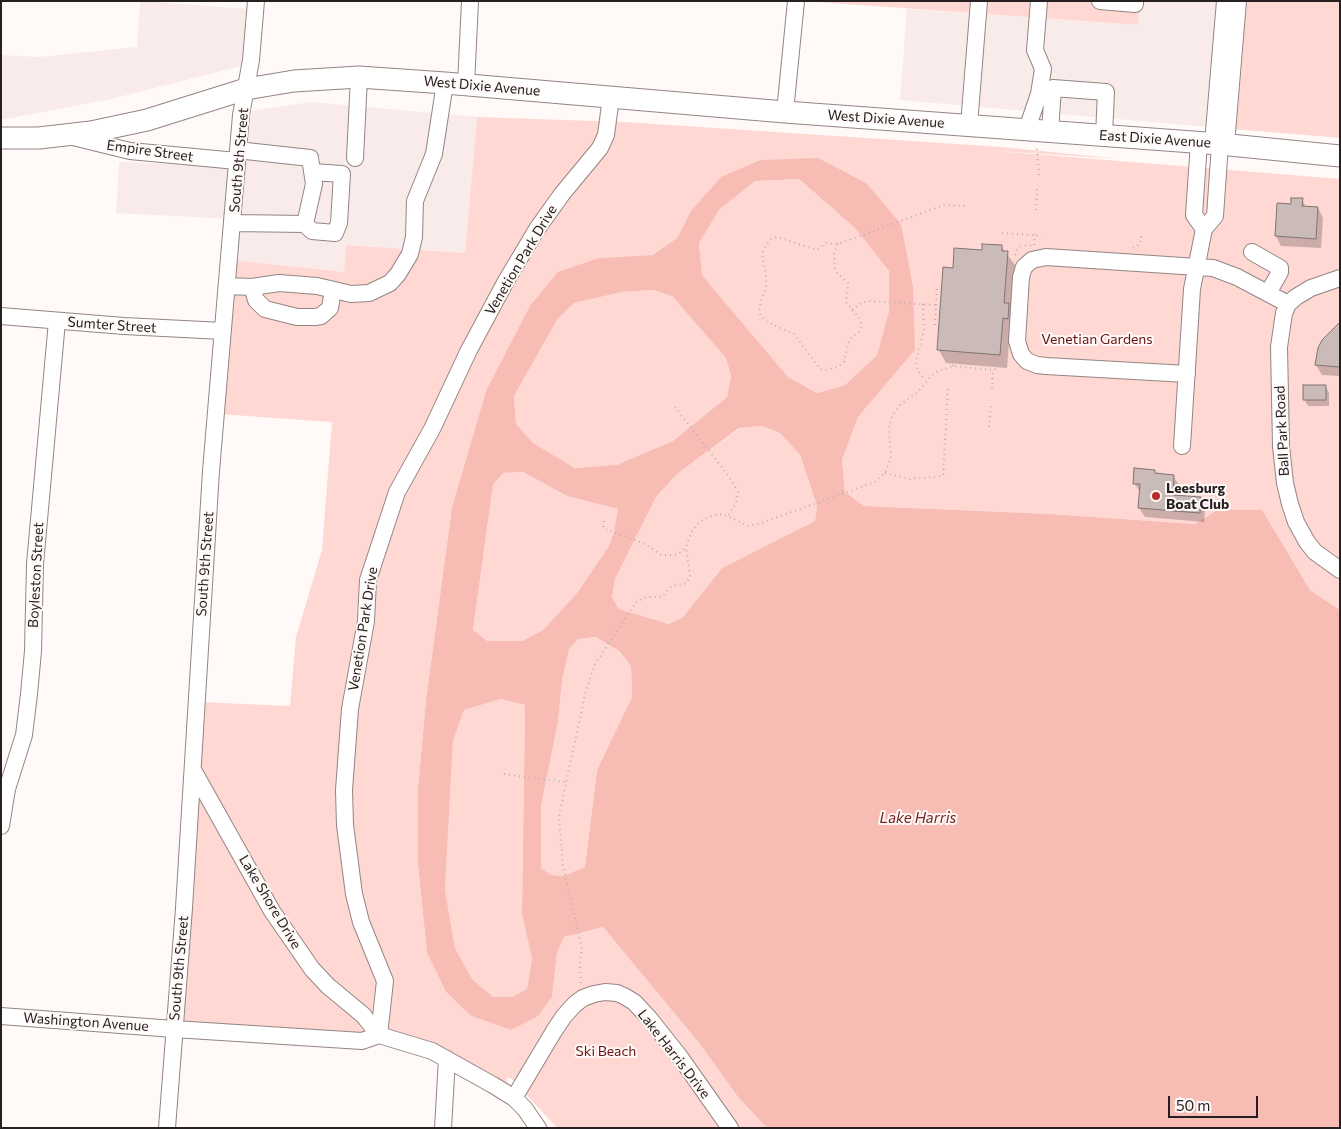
<!DOCTYPE html>
<html>
<head>
<meta charset="utf-8">
<style>
	body { margin:0 }
	#map { position:relative; width:1341px; height:1129px; overflow:hidden; background:#fff9f8; font-family:Commissioner,sans-serif }
	canvas { display:block }
	.frame { position:absolute; inset:0; border:2px solid #262120; pointer-events:none }
	.scale { position:absolute; left:1168px; top:1096px; width:90px; height:22px; box-sizing:border-box; border:2px solid #262120; border-top:0; padding-left:6px; font-size:15px; line-height:18px; white-space:nowrap; color:#262120; -webkit-text-stroke:4px #fff9f8; paint-order:stroke }
</style>
</head>
<body>
<div id="map">
<canvas width="1341" height="1129"></canvas>
<div class="frame"></div>
<div class="scale">50 m</div>
</div>
<script>
const g = document.querySelector('canvas').getContext('2d');
g.lineJoin = 'round';
function fillPath(path, color) { g.fillStyle = color; g.fill(path, 'evenodd'); }
const toPath = rows => new Path2D(rows.map(r => 'M' + r).join(''));
function strokePath(path, color, width, dash) { g.strokeStyle = color; g.lineWidth = width; g.lineCap = dash ? 'butt' : 'round'; g.setLineDash(dash || []); g.stroke(path); }
function drawText(font, color, halo, rows, align = 'center') {
  g.font = font + ' Commissioner,sans-serif'; g.lineWidth = 4; g.setLineDash([]); g.textBaseline = 'middle'; g.strokeStyle = halo; g.fillStyle = color; for (const [text, x, y, turn = 0] of rows) {
    g.save(); g.translate(x, y); g.rotate((+turn || 0) * Math.PI / 180); g.textAlign = isNaN(turn) ? turn : align; if (halo) g.strokeText(text, 0, 0); g.fillText(text, 0, 0); g.restore();
  }
}
fillPath(toPath([
	[140,1,261,10,257,62,111,99,1,120,1,55,39,57,137,47],
	[1140,1,1219,1,1209,127,900,100,907,9,1138,25],
	[311,102,477,117,465,253,346,245,344,272,231,260,232,219,116,213,119,162,239,167,244,112]
]), '#f9ebe9');
fillPath(toPath([
	[804,1,1140,1,1138,25],
	[1244,1,1340,1,1340,138,1233,129],
	[477,117,624,122,1002,147,1120,159,984,150,1340,179,1340,610,1310,590,1261,510,1217,510,1195,524,1050,514,864,506,845,492,842,460,858,417,915,350,901,224,761,160,691,211,677,238,651,255,599,258,486,391,452,507,426,700,418,788,418,865,427,953,446,992,471,1016,511,1030,552,997,557,953,564,937,603,927,700,1044,738,1097,767,1128,557,1128,512,1079,507,1077,507,1082,550,1128,532,1128,518,1106,483,1078,384,1040,180,1029,197,702,290,706,296,637,322,550,332,422,219,414,231,260,344,272,346,245,465,253],
	[799,179,854,227,889,271,889,311,877,355,845,385,817,393,788,377,702,275,699,243,719,210,755,181],
	[653,290,672,296,726,358,731,376,727,397,673,441,617,466,575,468,533,443,516,424,514,396,557,320,574,303,622,292],
	[762,426,780,433,800,455,817,506,815,521,722,568,683,617,669,624,619,609,612,597,615,579,656,497,677,474,740,428],
	[523,472,567,496,619,509,614,532,609,546,577,593,543,630,522,641,487,641,473,630,493,485,503,473],
	[596,637,619,651,631,666,632,697,597,770,585,868,564,876,551,875,541,868,541,806,558,722,562,681,568,649,578,639],
	[501,699,525,705,522,914,532,959,527,989,512,997,493,997,472,979,455,948,445,890,453,741,464,710]
]), '#ffd8d3');
fillPath(toPath([
	[818,158,866,183,901,224,913,287,915,350,858,417,842,460,845,492,864,506,1050,514,1195,524,1217,510,1262,510,1310,590,1340,610,1340,1128,767,1128,738,1097,700,1044,603,927,564,937,557,953,552,997,538,1016,511,1030,471,1016,446,992,427,953,418,865,418,788,426,700,452,507,486,391,530,306,558,272,599,258,652,255,677,238,691,211,721,177,761,160],
	[799,179,854,227,889,271,889,311,877,355,845,385,817,393,788,377,702,275,699,243,719,210,755,181],
	[653,290,672,296,726,358,731,376,727,397,673,441,617,465,575,468,533,443,516,424,514,396,557,320,574,303,622,292],
	[762,426,780,433,800,455,817,506,815,521,722,568,683,617,669,624,619,609,612,597,615,579,656,497,677,474,739,428],
	[523,472,567,496,618,509,614,532,609,546,577,593,543,630,522,641,487,641,473,630,493,485,503,473],
	[596,637,619,651,631,666,632,697,597,770,585,867,564,876,551,875,541,868,541,806,558,722,562,681,569,649,578,639],
	[501,699,525,705,522,914,532,959,527,989,512,997,493,997,472,979,455,948,445,890,453,741,464,710]
]), '#f7bcb4');
fillPath(toPath([
	[1302,200,1306,207,1318,208,1323,218,1321,248,1281,246,1276,236,1292,206],
	[1001,246,1015,265,1007,368,946,363,939,350,983,252],
	[1340,325,1340,376,1322,375,1316,365],
	[1326,387,1329,393,1329,406,1308,406,1304,399],
	[1154,471,1156,475,1173,476,1179,485,1178,497,1200,499,1205,508,1204,522,1145,517,1139,508,1140,492,1134,483]
]), '#0003');
const building = toPath([
	[1291,198,1303,198,1302,206,1318,207,1316,239,1275,236,1277,203,1291,204,1291,198],
	[982,244,1002,245,1002,251,1008,251,1004,303,1009,303,1008,319,1003,318,1000,355,937,350,943,267,953,268,954,248,982,250,982,244],
	[1340,322,1340,367,1315,365,1318,348,1322,340,1340,322],
	[1303,385,1326,385,1326,400,1303,400,1303,385],
	[1134,468,1155,470,1155,473,1174,475,1173,495,1201,497,1200,513,1138,508,1140,484,1133,484,1134,468]
]);
fillPath(building, '#cabbb9');
strokePath(building, '#807371', 1);
const minor = toPath([
	[1100,1,1135,4,1135,1],
	[466,85,470,1],
	[785,112,796,1],
	[969,125,979,1],
	[1027,129,1039,94,1043,69,1035,50,1039,1],
	[1050,131,1053,88,1106,92,1104,135],
	[73,137,130,151,237,161],
	[1199,142,1194,215,1204,229],
	[1213,143,1225,1],
	[1226,144,1238,1],
	[355,158,359,77],
	[233,223,305,224,314,184,310,158,246,151,238,152],
	[305,224,312,231,335,233,339,223,342,174,312,172],
	[1252,252,1280,268,1280,272,1268,293],
	[1340,278,1311,288,1296,297,1288,304,1284,313,1279,347,1281,446,1285,483,1290,504,1296,522,1307,542,1315,552,1340,570],
	[227,286,252,287,279,283,317,286,351,294,369,293,390,283,398,274,410,254,414,237,415,201,434,154,445,83],
	[252,287,256,300,265,309,297,317,315,317,321,316,330,308,333,290],
	[1,316,124,326,223,331],
	[1187,374,1046,366,1037,365,1027,361,1021,354,1017,341,1021,277,1024,267,1032,260,1046,257,1213,268,1237,277,1288,304],
	[1182,446,1192,289,1204,229,1215,216,1220,144],
	[193,770,272,911,312,969,328,986,363,1015,379,1035,432,1051,493,1085,514,1098,525,1109,538,1128],
	[1,826,7,789,24,735,29,694,33,651,35,564,57,321],
	[1,1016,174,1029,362,1041,379,1035,385,981,361,922,354,894,345,825,344,790,350,709,366,621,368,580,397,492,432,429,469,350,506,281,537,229,562,194,600,148,606,135,611,97],
	[514,1098,554,1031,564,1016,575,1004,583,998,594,994,605,992,617,993,624,996,634,1002,649,1018,680,1057,730,1128],
	[167,1128,184,908,211,471,241,115,251,60,256,1],
	[443,1128,447,1059]
]);
const major = toPath([
	[1,138,39,138,91,132,147,120,246,89,294,81,359,77,445,83,785,112,1220,144,1340,156]
]);
strokePath(minor, '#938583', 18);
strokePath(major, '#938583', 23);
strokePath(toPath([
	[1037,149,1039,175],
	[1036,210,1037,188],
	[1002,233,1042,236],
	[838,244,834,253,835,271,848,283,846,302,859,318,862,326,860,331,851,338,848,344,844,362,837,367,827,370,820,369,794,334,765,321,759,313,761,300,766,289,766,275,762,254,766,245,771,239,777,237,817,250,826,243,838,244,944,205,967,206],
	[1034,245,1035,233],
	[1133,248,1140,244,1141,237,1142,237],
	[1015,255,1018,248,1021,246,1032,245],
	[923,304,924,330,916,361,918,371,925,380],
	[852,310,861,303,869,301,936,305],
	[935,325,937,285],
	[953,366,953,353],
	[992,389,993,370],
	[675,407,728,475,738,492,736,503,728,516],
	[989,427,991,403],
	[885,473,910,479,943,476,948,388],
	[604,521,603,527,605,529,645,544,661,555,670,555,678,554,686,547,692,531,699,522,709,517,719,514,728,516,748,526,758,524,875,482,885,473,891,457,889,429,892,416,900,405,918,392,931,376,938,371,953,366,993,370,1004,365,1007,360],
	[504,774,565,782],
	[581,983,580,960,582,949,563,867,559,816,586,690,595,664,637,601,647,597,662,597,672,586,687,583,690,576,686,547]
]), '#b8b2b1', 2, [1, 4]);
strokePath(minor, '#fff', 16);
strokePath(major, '#fff', 21);
for (const [x, y, r, color] of [
	[1156,496,5,"#b92a26"]
]) { const dot = new Path2D(); dot.arc(x, y, r, 0, 2 * Math.PI); g.fillStyle = color; g.fill(dot); strokePath(dot, '#fff9f8', 2); }
drawText('14px', '#262120', '#fff9f8', [
	["West Dixie Avenue",482,86,5],
	["West Dixie Avenue",886,119,4],
	["East Dixie Avenue",1155,139,4],
	["Empire Street",150,151,8],
	["South 9th Street",239,160,-85],
	["Venetion Park Drive",521,260,-59],
	["Sumter Street",112,325,4],
	["Ball Park Road",1282,431,-93],
	["South 9th Street",205,564,-86],
	["Boyleston Street",36,575,-87],
	["Venetion Park Drive",363,629,-81],
	["Lake Shore Drive",270,902,59],
	["South 9th Street",179,968,-85],
	["Washington Avenue",86,1022,4],
	["Lake Harris Drive",674,1054,52]
]);
drawText('14px', '#671411', '#fff9f8', [
	["Venetian Gardens",1097,339],
	["Ski Beach",606,1051]
]);
drawText('bold 14px', '#262120', '#fff9f8', [
	["Leesburg",1166,488],
	["Boat Club",1166,504]
], 'left');
drawText('italic 15px', '#76231e', '#fff9f8', [
	["Lake Harris",918,818]
]);
</script>
</body>
</html>
